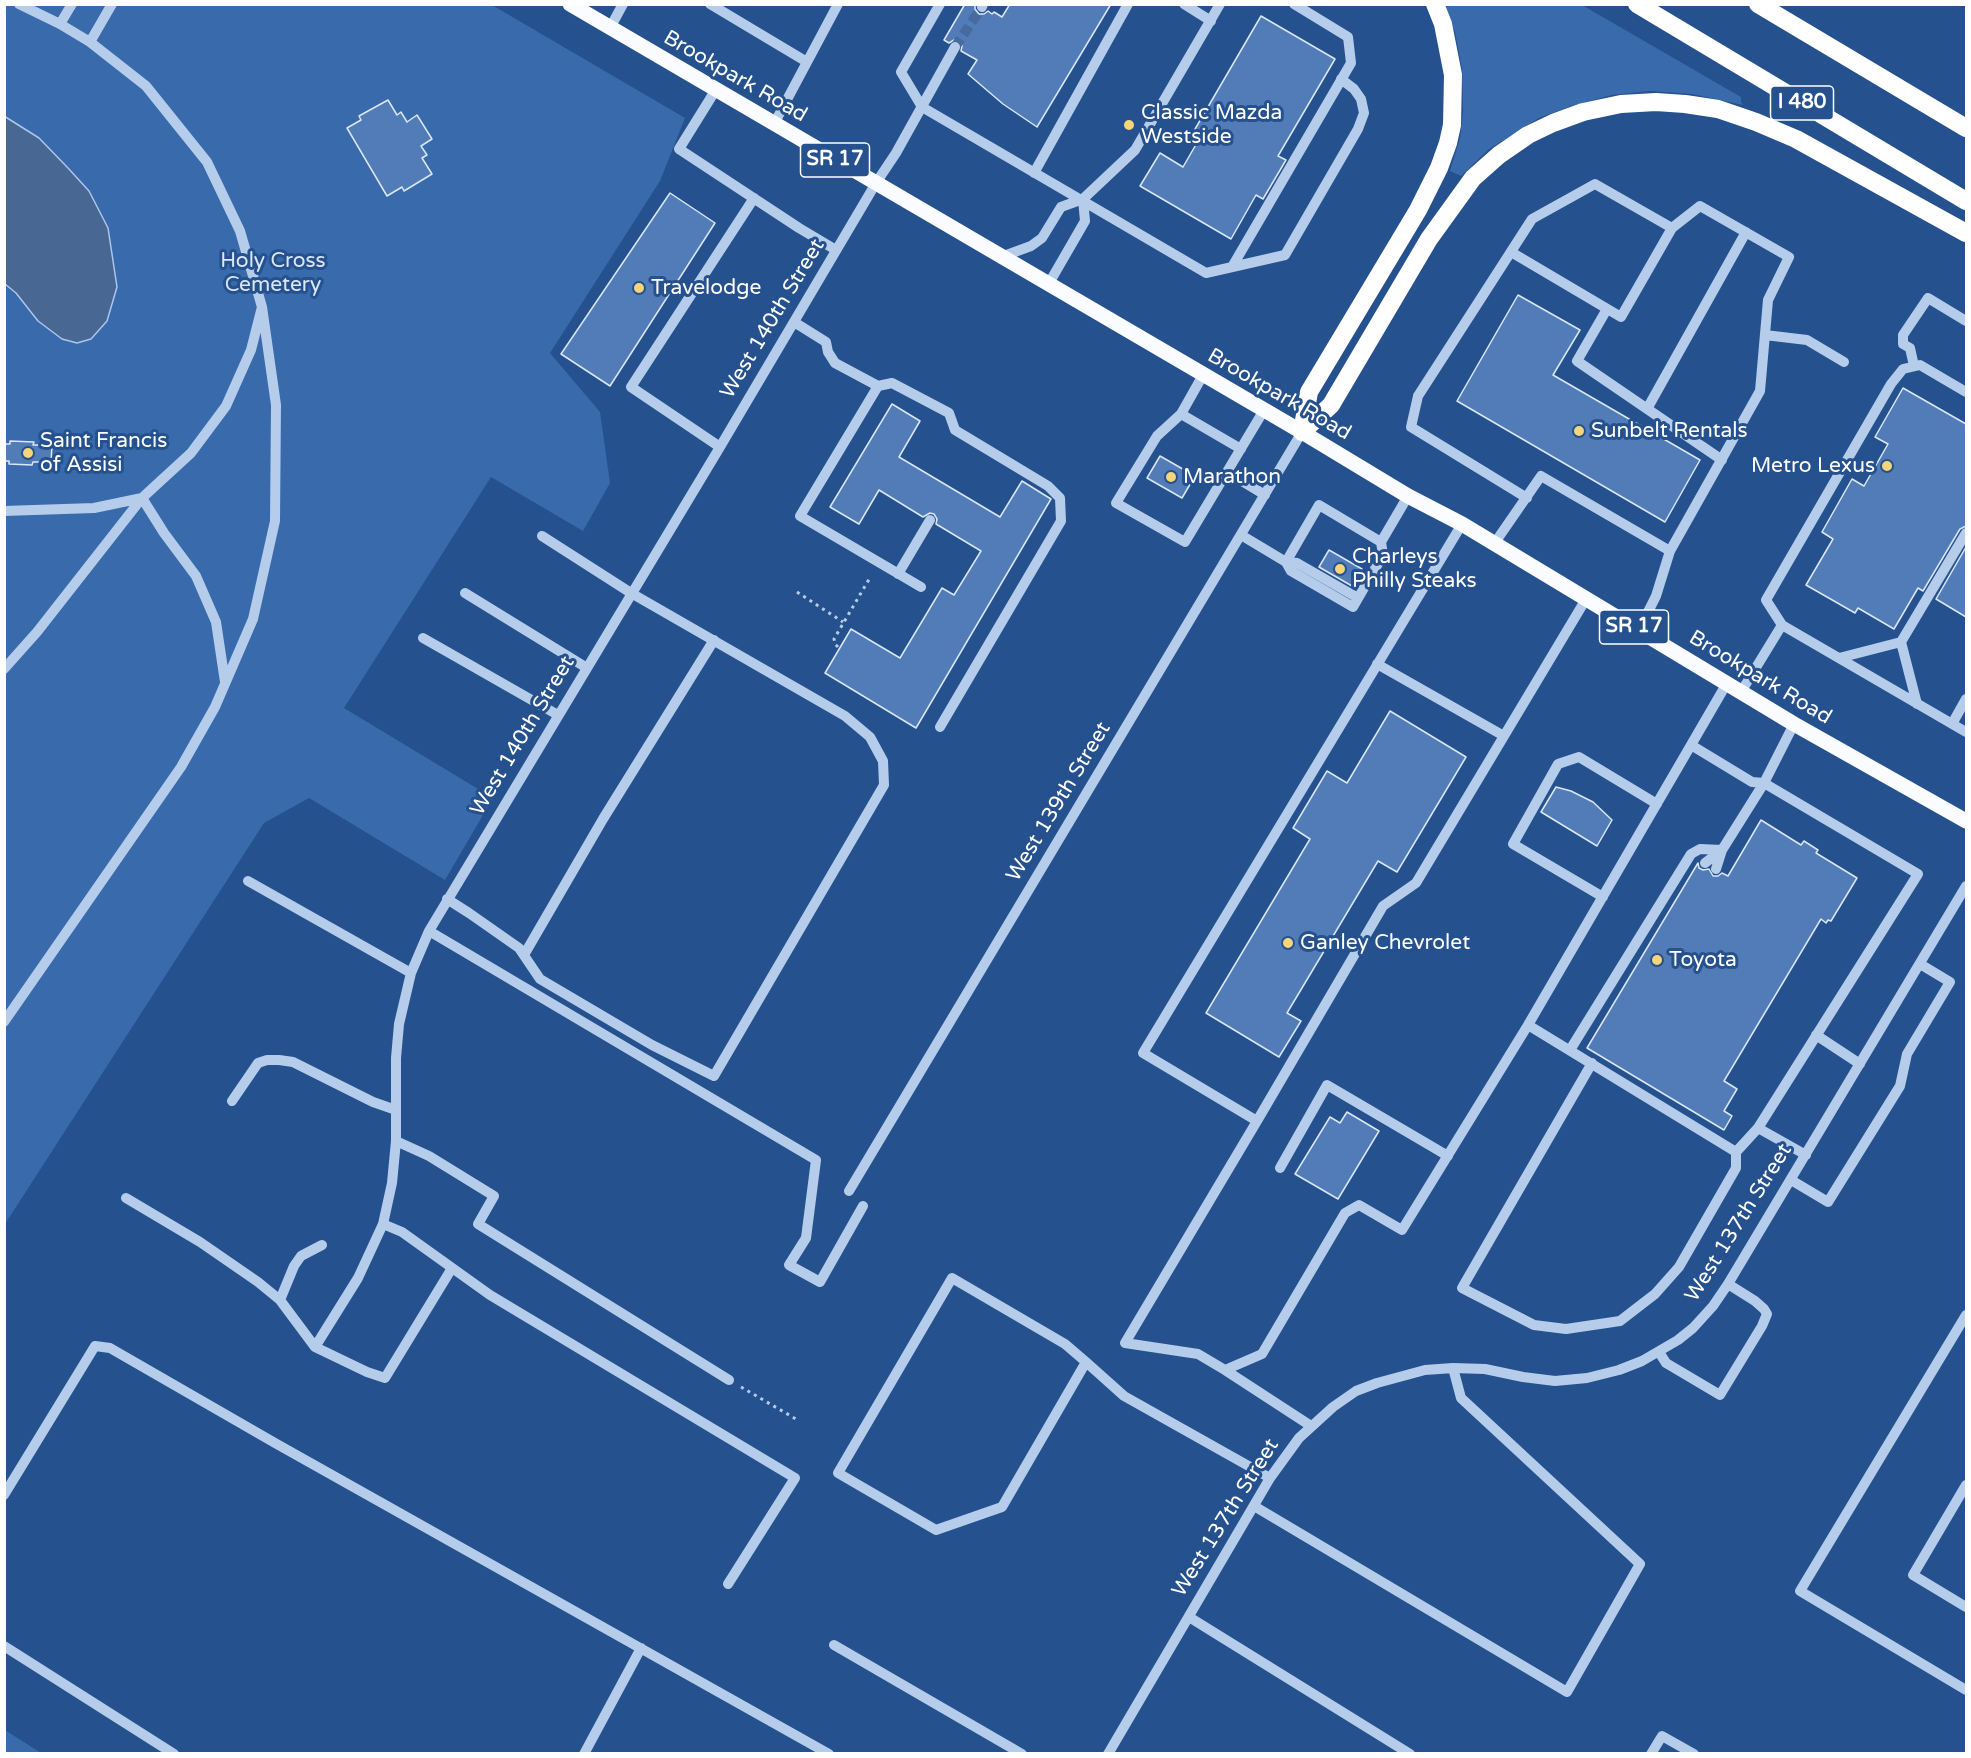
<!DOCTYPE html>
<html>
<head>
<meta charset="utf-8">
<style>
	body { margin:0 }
	#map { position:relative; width:1971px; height:1758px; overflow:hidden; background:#25518e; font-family:"Varela Round",sans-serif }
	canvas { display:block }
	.frame { position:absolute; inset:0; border:6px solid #fff; pointer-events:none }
</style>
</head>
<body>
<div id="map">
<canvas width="1971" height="1758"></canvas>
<div class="frame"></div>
</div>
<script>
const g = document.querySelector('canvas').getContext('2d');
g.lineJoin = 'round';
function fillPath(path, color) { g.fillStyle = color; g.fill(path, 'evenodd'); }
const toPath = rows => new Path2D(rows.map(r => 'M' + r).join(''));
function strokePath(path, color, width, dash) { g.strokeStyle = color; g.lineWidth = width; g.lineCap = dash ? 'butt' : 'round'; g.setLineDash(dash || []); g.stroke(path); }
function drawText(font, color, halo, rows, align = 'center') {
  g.font = font + ' "Varela Round",sans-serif'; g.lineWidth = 6; g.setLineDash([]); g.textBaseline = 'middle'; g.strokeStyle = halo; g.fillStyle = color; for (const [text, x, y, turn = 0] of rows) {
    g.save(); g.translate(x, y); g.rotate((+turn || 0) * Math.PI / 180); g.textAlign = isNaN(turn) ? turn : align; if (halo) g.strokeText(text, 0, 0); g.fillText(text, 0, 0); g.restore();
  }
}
fillPath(toPath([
	[5,5,492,5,685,118,660,181,550,353,600,412,610,483,583,531,491,477,344,708,493,798,445,880,309,798,264,823,5,1224],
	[1444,5,1582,5,1741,97,1741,102,1743,105,1692,94,1650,91,1612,95,1571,106,1539,118,1489,149,1461,176,1450,171,1460,138,1463,113,1462,69,1455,32],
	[5,1730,41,1753,5,1753]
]), '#396aab');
const water = toPath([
	[4,116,39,138,68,168,89,191,108,228,117,287,107,321,91,339,77,343,62,339,38,321,16,293,5,284,4,116]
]);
fillPath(water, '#496793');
strokePath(water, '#aac7ec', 1.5);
const building = toPath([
	[965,4,975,4,975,9,979,14,984,14,988,11,992,14,994,12,1002,17,1010,4,1111,4,1037,127,1003,104,968,74,977,60,961,51,962,46,959,41,954,40,949,43,944,40,965,4],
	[1261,16,1335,59,1278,156,1286,160,1263,199,1256,195,1231,239,1140,186,1160,153,1183,167,1198,141,1191,136,1261,16],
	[388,100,397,115,401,112,407,122,417,115,432,139,421,146,427,155,422,158,432,174,404,191,402,187,387,196,347,128,361,120,359,116,388,100],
	[670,193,715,223,610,386,561,354,670,193],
	[1518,295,1580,330,1553,375,1700,460,1665,522,1457,401,1518,295],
	[1903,388,1966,424,1966,526,1960,529,1923,591,1918,588,1894,629,1858,608,1855,613,1806,585,1833,539,1822,532,1852,479,1864,486,1888,444,1875,437,1903,388],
	[892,404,920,421,899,457,1000,517,1022,481,1051,499,916,728,825,673,851,629,900,658,942,588,954,595,981,551,936,524,937,519,934,514,930,513,923,517,879,490,859,524,830,507,892,404],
	[10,441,34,442,33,445,52,445,51,462,33,462,32,465,9,464,9,461,4,461,4,444,10,444,10,441],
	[1160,456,1195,476,1182,498,1147,478,1160,456],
	[1966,547,1966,617,1936,599,1966,547],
	[1329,550,1362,569,1352,586,1319,567,1329,550],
	[1390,711,1466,757,1397,872,1378,861,1287,1013,1301,1021,1279,1057,1206,1013,1310,839,1293,828,1327,771,1347,783,1390,711],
	[1556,787,1571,791,1593,802,1612,820,1597,846,1541,812,1556,787],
	[1761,820,1801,845,1804,841,1818,850,1816,853,1857,878,1831,921,1828,920,1826,923,1821,919,1724,1081,1737,1089,1724,1111,1732,1116,1724,1130,1587,1048,1698,863,1699,868,1703,870,1709,869,1713,876,1718,876,1722,873,1728,876,1761,820],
	[1347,1112,1379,1131,1338,1199,1295,1174,1330,1117,1340,1123,1347,1112]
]);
fillPath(building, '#517cb7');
strokePath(building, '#dae7f8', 1.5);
strokePath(toPath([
	[955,47,982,7]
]), '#466b9f', 10, [10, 5]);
strokePath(toPath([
	[797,592,843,622],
	[838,647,835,644,834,639,871,576],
	[741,1387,796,1419]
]), '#b5cdeb', 3, [3, 4.5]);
strokePath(toPath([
	[710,4,807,62],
	[940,4,901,72,922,107,1206,273,1285,255,1358,129,1364,113,1361,99,1354,89,1341,79],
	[1184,4,1211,21],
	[982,7,983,4],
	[60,24,72,4],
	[610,28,623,4],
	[90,42,112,4],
	[715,91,679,149,799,228,836,250],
	[774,124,838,4],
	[1034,173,1128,4],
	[1511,252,1621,317,1672,228,1595,184,1532,219,1418,396,1411,427,1527,498],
	[1001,257,1031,246,1042,238,1061,207,1083,199,1135,150,1220,4],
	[1232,267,1351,63,1348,37,1294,4],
	[1048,285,1085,221,1083,199],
	[1607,309,1577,361,1722,460],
	[794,322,826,342,828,352,835,363,878,386],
	[1765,335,1807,340,1844,362],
	[1914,366,1910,348,1903,344,1903,335,1928,298,1966,321],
	[1203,375,1181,414,1241,449],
	[1647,409,1746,232],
	[1181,414,1157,436,1116,503,1185,542,1264,410],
	[720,447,631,387,754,198],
	[1227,472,1265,495],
	[4,511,94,508,142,498,191,453,226,406,251,350,262,307,240,231,207,162,146,86,90,42,60,24,19,4],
	[1462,524,1143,1053,1257,1121,1125,1343,1198,1354,1225,1370,1262,1354,1345,1213,1359,1205,1402,1230,1528,1025,1736,1152,1758,1128,1918,874,1764,783,1752,782,1691,745,1528,1025],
	[1241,535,1286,562,1297,563,1358,598],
	[1494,544,1541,476,1670,551,1656,596,1639,630],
	[1670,551,1760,391,1768,300,1789,257,1700,206,1672,228],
	[1286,562,1291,571,1353,607,1383,555,1381,542,1408,496],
	[1286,562,1319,505,1381,542],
	[898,574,930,520],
	[921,587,800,516,878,386,892,383,949,413,955,430,1048,486,1060,498,1061,521,940,727],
	[465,593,587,668],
	[1782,625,1966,732],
	[423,638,558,715],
	[1901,642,1966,533],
	[1839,658,1901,642,1917,704],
	[1377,664,1504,736],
	[4,669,37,632,142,498,164,533,196,576,216,622,225,682],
	[1741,692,1782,625,1766,600,1891,384,1903,369,1920,365,1966,392],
	[1952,724,1966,699],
	[1691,745,1727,683],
	[1705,863,1722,850],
	[1716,869,1722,850],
	[248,881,411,973],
	[1603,897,1513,844,1558,764,1579,757,1657,804],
	[447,899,469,913,519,948,540,979,652,1045,714,1076,884,785,883,761,870,737,845,716,631,593,542,536],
	[429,931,816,1160,806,1238,789,1265,820,1282,863,1206],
	[524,955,603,819,714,640],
	[4,1022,181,767,215,707,253,619,275,521,276,405,262,307],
	[1816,1035,1860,1064],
	[1570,1050,1691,854,1700,849,1722,850,1764,783,1794,724],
	[1592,1063,1462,1288,1534,1325,1566,1329,1620,1321,1655,1294,1679,1267,1736,1168,1736,1152],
	[232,1101,258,1063,267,1060,279,1060,293,1062,373,1102,396,1110],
	[1257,1121,1383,906,1416,883,1586,599],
	[1758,1128,1806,1155],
	[396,1141,429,1156,494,1196,478,1224,729,1380],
	[1280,1168,1327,1085,1448,1156],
	[1791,1180,1828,1202,1900,1086,1907,1054,1950,982,1920,964],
	[849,1191,1302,432],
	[126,1198,200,1242,258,1282,280,1300,315,1347,367,1372,385,1378,452,1268],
	[383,1224,402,1232,490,1295,795,1478,728,1584],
	[280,1300,294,1266,301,1256,322,1245],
	[1966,1315,1800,1591,1966,1690],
	[315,1347,358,1278,383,1224,392,1183,396,1141,396,1058,399,1024,411,973,429,931,720,447,876,183,896,153,955,47],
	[1659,1352,1666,1363,1720,1395,1762,1326,1767,1314,1764,1309,1755,1301,1728,1284],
	[1086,1362,1002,1507,936,1530,838,1473,952,1278,1065,1344,1086,1362,1124,1396,1270,1478],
	[1225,1370,1311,1426],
	[1966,1485,1913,1575,1966,1607],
	[4,1495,95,1346,110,1348,275,1443,829,1754],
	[1254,1506,1567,1692,1640,1564,1461,1398,1453,1368],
	[1189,1617,1410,1754],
	[834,1645,1022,1754],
	[4,1646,174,1754],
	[584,1754,641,1648],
	[1108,1754,1270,1478,1299,1438,1333,1407,1356,1391,1377,1383,1425,1370,1453,1368,1485,1369,1523,1377,1555,1381,1587,1378,1619,1370,1642,1361,1678,1340,1693,1328,1713,1306,1728,1284,1966,886],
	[1651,1754,1662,1736,1694,1754]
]), '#b5cdeb', 10);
strokePath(toPath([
	[570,4,1302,432,1408,496,1462,524,1794,724,1966,821]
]), '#fafcff', 15);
strokePath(toPath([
	[1637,4,1966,201],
	[1758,4,1966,128],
	[1302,432,1331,405,1429,239,1473,178,1499,155,1528,135,1553,123,1583,112,1621,104,1656,102,1685,104,1718,109,1756,122,1796,139,1966,233],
	[1302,432,1309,392,1418,210,1439,168,1448,143,1452,125,1453,75,1443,24,1435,4]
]), '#fff', 18);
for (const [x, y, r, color] of [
	[1129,125,6,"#f5d47a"],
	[639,288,6,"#f5d47a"],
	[1579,431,6,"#f5d47a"],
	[28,453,6,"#f5d47a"],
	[1887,466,6,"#f5d47a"],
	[1171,477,6,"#f5d47a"],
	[1340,569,6,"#f5d47a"],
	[1288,943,6,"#f5d47a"],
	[1657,960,6,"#f5d47a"]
]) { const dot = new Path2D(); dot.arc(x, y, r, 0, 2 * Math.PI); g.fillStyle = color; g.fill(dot); strokePath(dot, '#25518e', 2); }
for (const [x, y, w] of [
	[1802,103,63],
	[835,160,69],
	[1634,627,69]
]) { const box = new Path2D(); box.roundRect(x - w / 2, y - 17, w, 34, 4.5); g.fillStyle = '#25518e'; g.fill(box); strokePath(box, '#fff', 1.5); }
drawText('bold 20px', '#fff', null, [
	["I 480",1802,103],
	["SR 17",835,160],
	["SR 17",1634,627]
]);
drawText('21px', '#fff', '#25518e', [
	["Brookpark Road",735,77,30],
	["West 140th Street",773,319,-59],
	["Brookpark Road",1279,395,30],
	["Brookpark Road",1760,678,31],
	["West 140th Street",523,736,-59],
	["West 139th Street",1059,802,-59],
	["West 137th Street",1739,1223,-58],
	["West 137th Street",1226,1518,-58]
]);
drawText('21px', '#fff', '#25518e', [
	["Classic Mazda",1141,113],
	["Westside",1141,137],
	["Travelodge",651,288],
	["Sunbelt Rentals",1591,431],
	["Saint Francis",40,441],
	["of Assisi",40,465],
	["Metro Lexus",1875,466,"right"],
	["Marathon",1183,477],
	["Charleys",1352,557],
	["Philly Steaks",1352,581],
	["Ganley Chevrolet",1300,943],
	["Toyota",1669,960]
], 'left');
drawText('21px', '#dae7f8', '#25518e', [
	["Holy Cross",273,261],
	["Cemetery",273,285]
]);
</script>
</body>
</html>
